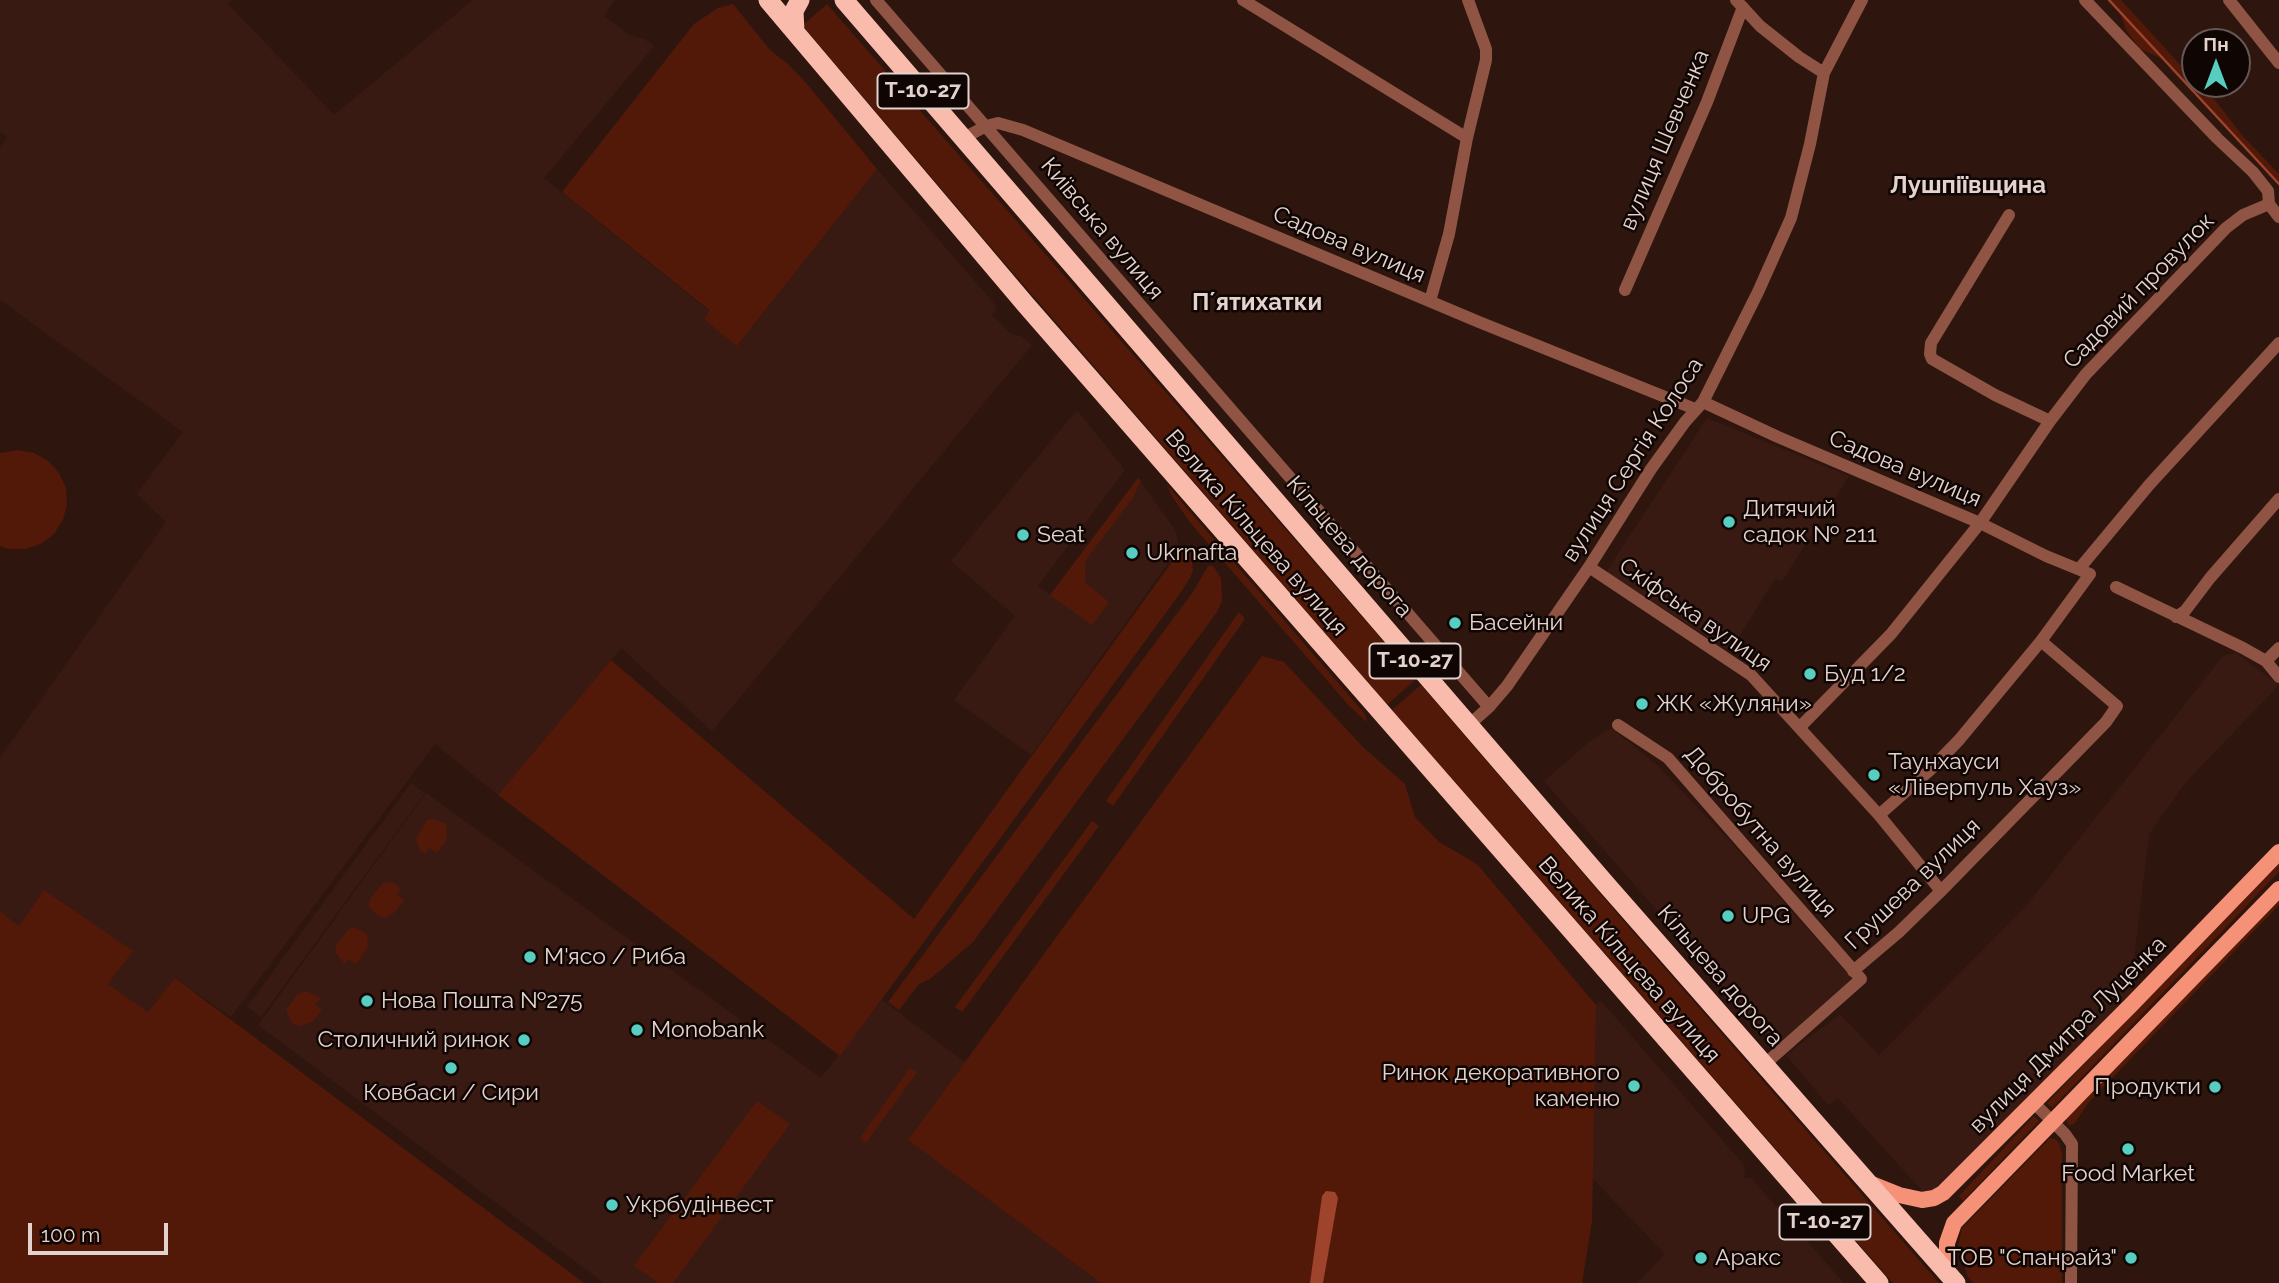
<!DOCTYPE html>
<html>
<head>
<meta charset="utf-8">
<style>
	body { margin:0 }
	#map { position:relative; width:2279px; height:1283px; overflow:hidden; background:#2e160f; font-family:Raleway,sans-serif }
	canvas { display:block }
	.north { position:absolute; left:2181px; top:28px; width:70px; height:70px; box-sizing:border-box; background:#0f0503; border:2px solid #645754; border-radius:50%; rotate:0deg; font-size:19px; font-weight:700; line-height:28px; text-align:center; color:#e3d2cd }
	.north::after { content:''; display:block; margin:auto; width:24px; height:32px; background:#57cec1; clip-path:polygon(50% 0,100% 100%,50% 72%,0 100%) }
	.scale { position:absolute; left:28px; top:1223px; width:140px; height:32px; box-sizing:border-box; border:4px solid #e3d2cd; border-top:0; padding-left:9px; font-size:21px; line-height:24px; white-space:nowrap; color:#e3d2cd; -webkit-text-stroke:5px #0f0503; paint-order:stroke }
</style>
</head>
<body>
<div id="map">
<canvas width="2279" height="1283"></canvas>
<div class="north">Пн</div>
<div class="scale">100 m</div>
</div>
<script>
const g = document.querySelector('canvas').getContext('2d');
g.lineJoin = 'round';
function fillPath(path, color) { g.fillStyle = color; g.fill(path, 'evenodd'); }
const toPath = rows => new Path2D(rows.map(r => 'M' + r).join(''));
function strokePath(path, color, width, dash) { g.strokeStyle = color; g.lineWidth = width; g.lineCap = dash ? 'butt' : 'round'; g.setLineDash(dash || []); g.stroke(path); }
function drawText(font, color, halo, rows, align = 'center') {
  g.font = font + ' Raleway,sans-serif'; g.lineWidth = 5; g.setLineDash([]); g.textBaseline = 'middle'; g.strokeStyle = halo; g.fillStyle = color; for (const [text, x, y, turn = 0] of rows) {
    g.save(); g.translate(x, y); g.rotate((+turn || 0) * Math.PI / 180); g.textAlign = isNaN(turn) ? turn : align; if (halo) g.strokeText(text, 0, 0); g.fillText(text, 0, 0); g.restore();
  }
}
fillPath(toPath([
	[0,0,231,0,228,4,334,115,473,0,615,0,604,16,629,35,644,39,654,46,544,178,709,311,706,320,738,345,877,169,993,302,996,309,992,315,1011,334,1021,336,1032,345,712,731,621,648,498,795,435,744,231,1017,175,978,148,1013,108,984,132,952,44,890,19,926,0,911,0,758,166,522,137,494,183,432,0,300,0,147,7,137,0,132],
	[1077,410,1125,470,1038,586,1050,595,1138,478,1175,530,1179,548,1031,755,954,700,1015,616,951,561],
	[1707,418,1849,476,1782,581,1775,579,1730,651,1606,572],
	[2236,653,2279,685,2185,783,2149,834,2131,983,2133,993,1936,1193,1925,1194,1838,1098,1828,1105,1786,1055,1840,1014,1879,1055,2027,905,2223,656],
	[1611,728,1656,764,1729,840,1854,981,1777,1048,1544,781,1589,742],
	[411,783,425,793,261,1017,247,1007],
	[426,793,821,1078,882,1000,965,1062,908,1140,1101,1283,604,1283,258,1025],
	[1601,1001,1745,1166,1744,1178,1751,1178,1844,1283,1637,1283,1665,1254,1592,1178,1596,1005]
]), '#391a12');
fillPath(toPath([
	[2109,0,2121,0,2195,81,2195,84,2198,84,2214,99,2242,135,2279,174,2279,184,2163,59,2140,49,2126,30,2119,10],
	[733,4,770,50,789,65,807,84,877,169,737,346,705,320,709,310,562,192,694,24,718,8],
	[827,4,1416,679,1387,705,997,254,808,32,803,25],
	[18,450,34,453,48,461,59,473,66,488,67,504,63,520,54,534,41,544,25,549,8,549,0,546,0,453],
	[1138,478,1141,480,1133,498,1085,561,1085,583,1109,602,1092,625,1050,595],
	[1166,484,1365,714,1367,722,1351,708,1192,525,1173,498],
	[1187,547,1191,553,1193,570,1190,578,1179,595,840,1056,498,795,611,660,914,919,1182,548],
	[1208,566,1213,566,1221,578,1222,601,1217,612,973,942,930,979,919,984,899,1010,888,1002,1193,592],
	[1239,612,1245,619,1113,806,1106,801],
	[1262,656,1284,662,1362,746,1405,784,1415,817,1439,842,1477,864,1596,1005,1592,1221,1582,1283,1101,1283,908,1140],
	[1421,685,1621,918,1939,1283,1893,1283,1392,710],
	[434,819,446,824,447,839,437,853,429,848,425,854,420,850,416,839,427,820],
	[1092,821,1099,826,962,1012,955,1007],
	[2279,863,2279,872,2052,1108,2047,1103],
	[384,882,394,883,401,889,396,894,404,900,395,912,385,918,378,916,369,906,370,899],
	[44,890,133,951,108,984,148,1012,175,978,584,1283,0,1283,0,911,19,926],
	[2279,897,2279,905,2089,1102,2074,1124,2069,1125,2065,1118],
	[354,927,367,934,368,947,356,964,349,959,345,964,336,953,336,946,348,930],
	[306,991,321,998,315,1004,322,1010,312,1022,299,1026,292,1023,286,1010,298,994],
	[910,1068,917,1072,866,1143,860,1138],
	[757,1101,790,1124,673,1283,659,1283,634,1266],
	[2034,1116,2039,1121,1963,1201,1959,1196],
	[2050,1138,2055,1139,2059,1143,2062,1153,2062,1283,1973,1283,1968,1277,1958,1247,1962,1228]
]), '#521909');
fillPath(toPath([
	[1326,1191,1335,1192,1338,1198,1323,1283,1310,1283,1322,1196]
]), '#9e442c');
strokePath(toPath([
	[2109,0,2279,184]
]), '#9e442c', 2.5);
strokePath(toPath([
	[876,0,1489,707],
	[1243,0,1467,138],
	[1736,0,1760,26,1799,57,1824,73],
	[2085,0,2217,138],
	[2229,0,2279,63],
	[964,138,986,126,998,123,1023,130,1479,322,1695,409],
	[2219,140,2253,172,2268,191,2269,204,2279,217],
	[2009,215,1931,343,1930,354,1932,359,1995,395,2050,421],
	[1625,290,1707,102,1743,7],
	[1430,301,1449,234,1467,138,1486,60,1486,49,1468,0],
	[1703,402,1778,437,1980,523,2046,556,2090,574,2041,641,1959,740,1930,770,1879,815],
	[1589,567,1751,675,1879,815,1941,891],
	[2079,569,2149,485,2279,343],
	[2116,587,2243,648,2266,661,2279,677],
	[2176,617,2185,611,2210,578,2279,499],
	[2266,661,2279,648],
	[1470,724,1489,707,1507,686,1589,567,1651,469,1685,422,1703,402,1758,292,1791,218,1810,144,1824,73,1862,0],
	[1618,725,1668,758,1861,979,1765,1064],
	[1800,727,1891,634,1980,523,2050,421,2086,374,2226,228,2243,215,2269,204],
	[1853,971,1899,932,1941,891,2106,722,2117,706,2041,641],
	[2034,1103,2065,1134,2072,1144,2071,1283]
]), '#8f5444', 12);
strokePath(toPath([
	[1869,1183,1899,1195,1922,1200,1934,1198,1943,1193,2130,1006,2279,852],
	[1947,1272,1947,1243,1954,1223,2279,889]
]), '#f49177', 16);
strokePath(toPath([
	[768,0,1026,305,1879,1283],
	[844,0,1605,883,1956,1283],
	[795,32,794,11,800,0]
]), '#f9bcac', 19);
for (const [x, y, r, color] of [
	[1729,522,7,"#57cec1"],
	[1023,535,7,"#57cec1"],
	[1132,553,7,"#57cec1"],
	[1455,623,7,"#57cec1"],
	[1810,674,7,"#57cec1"],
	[1642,704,7,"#57cec1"],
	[1874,775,7,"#57cec1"],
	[1728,916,7,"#57cec1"],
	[530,957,7,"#57cec1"],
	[367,1001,7,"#57cec1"],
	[637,1030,7,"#57cec1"],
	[524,1040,7,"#57cec1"],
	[451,1068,7,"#57cec1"],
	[1634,1086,7,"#57cec1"],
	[2215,1087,7,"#57cec1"],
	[2128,1149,7,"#57cec1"],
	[612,1205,7,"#57cec1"],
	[1701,1258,7,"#57cec1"],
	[2131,1258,7,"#57cec1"]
]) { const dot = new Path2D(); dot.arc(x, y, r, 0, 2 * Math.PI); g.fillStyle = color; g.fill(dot); strokePath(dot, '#0f0503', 2.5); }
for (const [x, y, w] of [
	[923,91,91],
	[1415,661,91],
	[1825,1222,91]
]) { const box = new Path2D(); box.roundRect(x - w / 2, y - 17.5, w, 35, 5); g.fillStyle = '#0f0503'; g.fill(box); strokePath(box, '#e3d2cd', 2); }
drawText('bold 21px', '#e3d2cd', null, [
	["Т-10-27",923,91],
	["Т-10-27",1415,661],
	["Т-10-27",1825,1222]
]);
drawText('23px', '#e3d2cd', '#0f0503', [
	["вулиця Шевченка",1665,140,-67],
	["Київська вулиця",1102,229,50],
	["Садова вулиця",1349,245,23],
	["Садовий провулок",2139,291,-46],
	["вулиця Сергія Колоса",1633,460,-57],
	["Садова вулиця",1905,469,23],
	["Велика Кільцева вулиця",1256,533,49],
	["Кільцева дорога",1349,547,49],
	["Скіфська вулиця",1695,615,35],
	["Добробутна вулиця",1760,832,49],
	["Грушева вулиця",1913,884,-44],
	["Велика Кільцева вулиця",1629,960,49],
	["Кільцева дорога",1720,976,49],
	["вулиця Дмитра Луценка",2068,1035,-45]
]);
drawText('23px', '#e3d2cd', '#0f0503', [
	["Дитячий",1743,509],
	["садок № 211",1743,535],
	["Seat",1037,535],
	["Ukrnafta",1146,553],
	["Басейни",1469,623],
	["Буд 1/2",1824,674],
	["ЖК «Жуляни»",1656,704],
	["Таунхауси",1888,762],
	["«Ліверпуль Хауз»",1888,788],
	["UPG",1742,916],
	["М'ясо / Риба",544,957],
	["Нова Пошта №275",381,1001],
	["Monobank",651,1030],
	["Столичний ринок",510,1040,"right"],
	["Ринок декоративного",1620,1073,"right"],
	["каменю",1620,1099,"right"],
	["Продукти",2201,1087,"right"],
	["Ковбаси / Сири",451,1093,"center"],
	["Food Market",2128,1174,"center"],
	["Укрбудінвест",626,1205],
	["Аракс",1715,1258],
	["ТОВ \"Спанрайз\"",2117,1258,"right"]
], 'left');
drawText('bold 24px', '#e3d2cd', '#0f0503', [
	["Лушпіївщина",1968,186],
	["Пʼятихатки",1257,303]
]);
</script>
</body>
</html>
